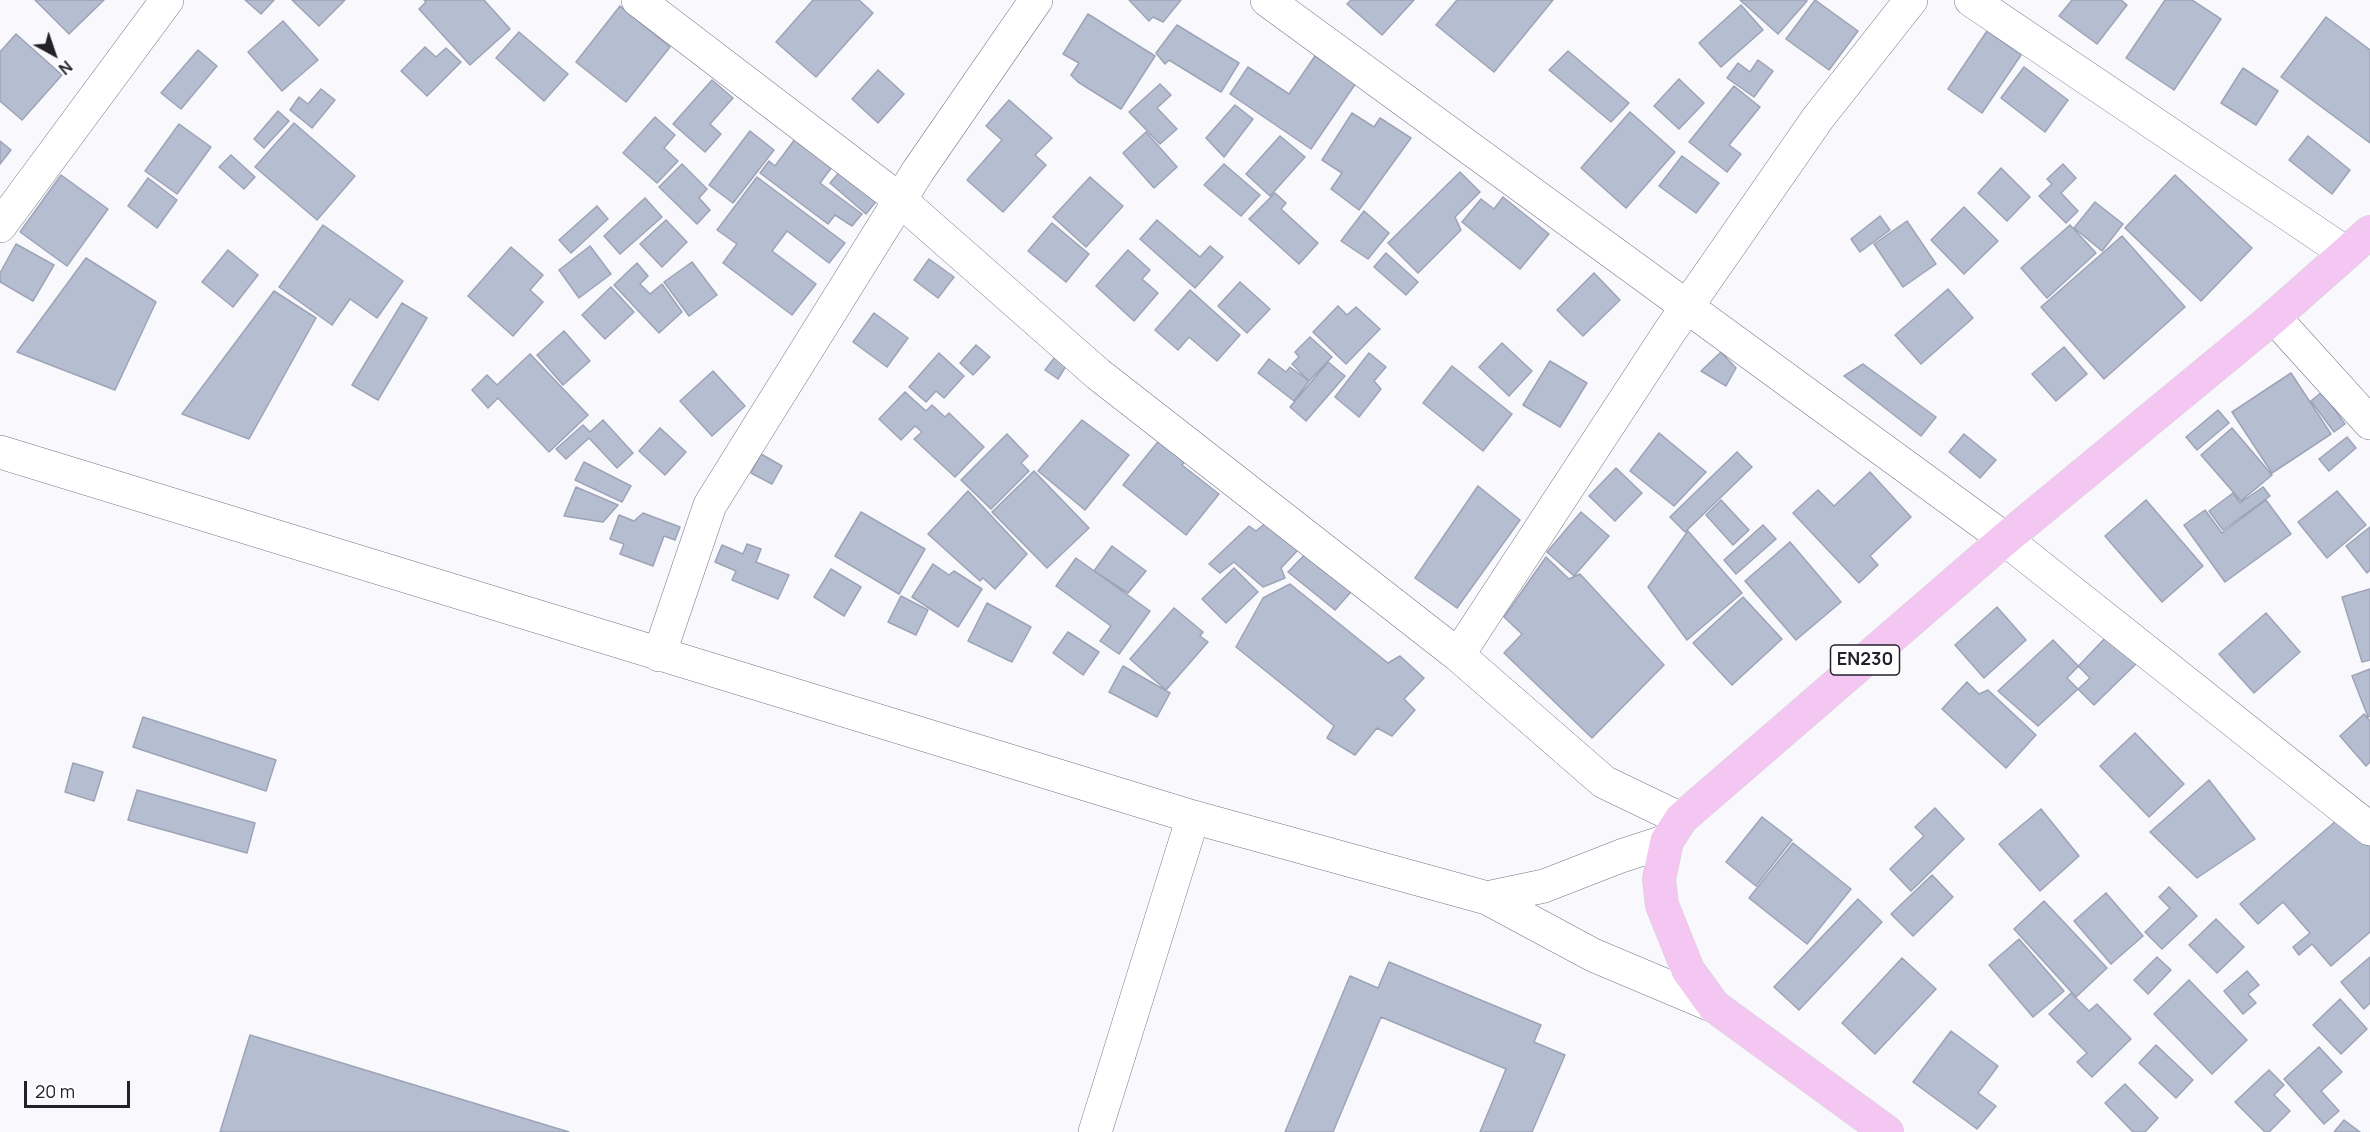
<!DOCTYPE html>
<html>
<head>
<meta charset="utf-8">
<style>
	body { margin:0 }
	#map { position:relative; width:2370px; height:1132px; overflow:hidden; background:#f9f8fc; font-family:Manrope,sans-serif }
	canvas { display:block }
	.north { position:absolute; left:24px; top:24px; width:60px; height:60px; -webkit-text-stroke:4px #fff; paint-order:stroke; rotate:140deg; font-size:16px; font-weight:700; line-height:24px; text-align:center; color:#232129 }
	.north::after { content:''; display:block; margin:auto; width:21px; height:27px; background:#232129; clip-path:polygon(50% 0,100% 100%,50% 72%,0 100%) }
	.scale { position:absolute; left:24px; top:1081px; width:106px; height:27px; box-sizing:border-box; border:3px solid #232129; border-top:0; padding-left:8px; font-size:18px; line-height:21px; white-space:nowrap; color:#232129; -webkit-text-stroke:4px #fff; paint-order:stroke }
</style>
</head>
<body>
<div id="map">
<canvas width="2370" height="1132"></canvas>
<div class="north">N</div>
<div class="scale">20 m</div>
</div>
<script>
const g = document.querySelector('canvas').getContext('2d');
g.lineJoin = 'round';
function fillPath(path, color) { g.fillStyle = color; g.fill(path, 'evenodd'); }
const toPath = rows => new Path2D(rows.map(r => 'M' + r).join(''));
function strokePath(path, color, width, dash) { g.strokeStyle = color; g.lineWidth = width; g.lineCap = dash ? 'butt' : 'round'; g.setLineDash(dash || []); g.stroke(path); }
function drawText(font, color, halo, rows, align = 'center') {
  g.font = font + ' Manrope,sans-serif'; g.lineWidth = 4.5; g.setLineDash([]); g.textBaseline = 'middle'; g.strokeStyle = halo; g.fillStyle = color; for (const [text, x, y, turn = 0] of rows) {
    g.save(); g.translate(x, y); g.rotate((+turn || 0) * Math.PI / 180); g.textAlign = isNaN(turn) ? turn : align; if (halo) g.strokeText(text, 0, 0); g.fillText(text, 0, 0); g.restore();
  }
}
const building = toPath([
	[35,0,104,0,69,34,35,0],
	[245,0,274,0,261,14,245,0],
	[292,0,345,0,319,26,292,0],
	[424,0,484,0,510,29,470,65,419,9,426,2,424,0],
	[813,0,859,0,873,13,816,77,776,42,813,0],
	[1129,0,1181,0,1163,22,1153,17,1149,21,1129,0],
	[1351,0,1414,0,1382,35,1347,4,1351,0],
	[1457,0,1553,0,1494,72,1436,25,1457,0],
	[1740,0,1806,0,1807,1,1778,34,1740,0],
	[1815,0,1858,31,1829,70,1786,39,1815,0],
	[2072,0,2121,0,2127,5,2097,44,2059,16,2072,0],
	[2165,0,2192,0,2221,19,2174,90,2126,58,2165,0],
	[1741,5,1763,30,1721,67,1699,43,1741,5],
	[620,6,670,47,626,102,576,62,620,6],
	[1088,14,1155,56,1121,109,1078,82,1071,75,1079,63,1063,54,1088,14],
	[2326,17,2370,50,2370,143,2281,77,2326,17],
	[283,21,318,60,282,91,248,52,283,21],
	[1177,25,1239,63,1221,92,1169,60,1165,64,1156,53,1177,25],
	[1987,31,2021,55,1982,113,1948,89,1987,31],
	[519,32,568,74,544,101,496,58,519,32],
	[16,34,62,75,22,120,0,101,0,52,16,34],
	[425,47,436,57,446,48,461,62,427,96,401,71,425,47],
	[198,50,217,66,181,109,161,93,198,50],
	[1568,51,1629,103,1611,122,1549,70,1568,51],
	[1315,56,1356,83,1311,149,1230,94,1248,67,1289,94,1315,56],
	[1758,60,1773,71,1754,97,1727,78,1738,63,1750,72,1758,60],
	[2024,67,2068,100,2045,132,2001,98,2024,67],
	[2243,68,2278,91,2256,125,2221,103,2243,68],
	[878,70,904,94,878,123,852,99,878,70],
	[1679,79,1704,103,1679,129,1654,106,1679,79],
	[712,80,733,98,710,124,721,134,705,152,673,124,712,80],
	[1160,84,1171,95,1157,108,1177,129,1160,144,1129,112,1160,84],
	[1734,86,1760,107,1729,145,1741,154,1727,172,1689,142,1734,86],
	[321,89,335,100,312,128,290,110,299,97,308,104,321,89],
	[1009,100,1052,138,1035,155,1046,165,1003,212,967,180,1002,140,986,126,1009,100],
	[1235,105,1253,119,1224,157,1206,138,1235,105],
	[278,111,289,121,264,148,254,139,278,111],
	[1630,112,1675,152,1626,208,1581,168,1630,112],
	[1352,113,1374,127,1380,118,1411,138,1359,210,1331,189,1342,173,1322,160,1352,113],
	[655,117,675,135,664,148,678,161,657,183,623,153,655,117],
	[294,123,355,176,317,220,255,167,294,123],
	[179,124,211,147,177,194,145,171,179,124],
	[750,131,774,150,733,203,709,185,750,131],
	[1146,132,1177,167,1154,188,1123,153,1146,132],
	[1280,136,1305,157,1270,196,1246,174,1280,136],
	[2308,136,2350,170,2332,194,2289,160,2308,136],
	[795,139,832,167,820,183,862,214,852,226,835,215,828,224,760,173,769,161,775,166,795,139],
	[0,141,11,150,0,164,0,141],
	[231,155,255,177,244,189,219,167,231,155],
	[1682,156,1719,183,1696,213,1659,186,1682,156],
	[682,164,707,189,699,198,710,210,697,224,659,187,682,164],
	[1224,164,1260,195,1241,216,1204,185,1224,164],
	[2063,164,2076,178,2061,193,2078,211,2066,223,2039,196,2052,184,2047,179,2063,164],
	[2001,168,2030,197,2007,221,1978,193,2001,168],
	[842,169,878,199,866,214,830,183,842,169],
	[1460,172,1480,192,1455,217,1461,230,1418,273,1388,243,1460,172],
	[61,175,108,209,67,266,20,232,61,175],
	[2175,175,2252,248,2201,301,2125,228,2175,175],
	[757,177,845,243,829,263,787,231,772,251,816,284,792,315,723,263,737,244,717,230,757,177],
	[1090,177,1123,206,1086,247,1053,217,1090,177],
	[148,178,177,200,157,228,128,206,148,178],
	[1275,193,1286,203,1281,209,1318,243,1299,264,1249,219,1275,193],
	[1503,197,1549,234,1520,269,1462,222,1481,199,1494,209,1503,197],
	[645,198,662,217,620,254,604,236,645,198],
	[2095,202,2123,224,2102,251,2074,228,2095,202],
	[597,206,608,219,571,253,559,240,597,206],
	[1964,207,1998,241,1964,274,1931,240,1964,207],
	[1364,211,1389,233,1368,259,1341,241,1364,211],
	[1880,216,1890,230,1860,252,1851,239,1880,216],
	[666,220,687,242,662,267,640,244,666,220],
	[1157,220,1200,257,1210,246,1223,257,1195,288,1140,239,1157,220],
	[1907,221,1936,264,1903,287,1874,244,1907,221],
	[1052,223,1089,254,1066,282,1028,251,1052,223],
	[323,225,403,281,377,318,350,299,332,325,279,287,323,225],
	[2070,225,2096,253,2047,298,2021,268,2070,225],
	[2122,236,2185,307,2104,379,2041,307,2122,236],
	[16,244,54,265,33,301,0,282,0,273,16,244],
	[590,246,611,274,579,298,559,270,590,246],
	[511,247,543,275,530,290,543,302,513,336,468,296,511,247],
	[228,250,258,275,233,307,202,282,228,250],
	[1128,250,1150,270,1142,279,1158,293,1134,321,1096,286,1128,250],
	[1386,253,1418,282,1406,295,1374,267,1386,253],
	[86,258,156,302,115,390,17,352,86,258],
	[929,259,954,277,938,298,914,280,929,259],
	[692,262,717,295,689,316,664,282,692,262],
	[637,263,648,276,640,284,650,294,662,284,682,312,659,333,614,285,637,263],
	[1594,273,1620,300,1583,336,1557,310,1594,273],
	[1240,282,1270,309,1247,333,1218,306,1240,282],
	[611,287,634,312,605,339,582,315,611,287],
	[1948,289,1973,318,1921,364,1895,335,1948,289],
	[1190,290,1240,335,1217,361,1189,337,1178,350,1155,330,1190,290],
	[274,291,316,318,249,439,182,414,274,291],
	[402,303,427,318,378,400,352,385,402,303],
	[1338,306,1347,315,1356,307,1380,329,1346,364,1313,332,1338,306],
	[874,313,908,338,887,367,853,342,874,313],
	[564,331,590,361,563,385,537,355,564,331],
	[1310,337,1332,357,1309,381,1292,364,1299,357,1295,352,1310,337],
	[1502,343,1532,371,1509,396,1479,367,1502,343],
	[976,345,990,357,973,375,960,363,976,345],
	[2064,347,2087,374,2056,401,2032,374,2064,347],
	[1721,352,1736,368,1726,386,1701,371,1721,352],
	[939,353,964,376,944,398,936,391,926,402,909,387,939,353],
	[1369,353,1386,367,1374,381,1381,389,1359,417,1335,397,1369,353],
	[530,354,588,415,549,452,498,398,488,408,472,390,487,375,497,385,530,354],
	[1055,357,1066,366,1058,379,1045,370,1055,357],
	[1269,359,1286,372,1290,367,1309,381,1294,401,1258,373,1269,359],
	[1550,361,1587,383,1560,427,1523,405,1550,361],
	[1328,362,1345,376,1306,421,1290,407,1328,362],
	[1863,364,1936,417,1921,436,1844,376,1863,364],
	[1452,366,1512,414,1483,451,1423,403,1452,366],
	[713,371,745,406,712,436,680,401,713,371],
	[2291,373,2331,434,2272,473,2232,412,2291,373],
	[905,392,926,411,932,405,945,417,949,413,984,447,955,477,914,439,922,432,915,426,901,440,879,419,905,392],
	[2322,392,2345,424,2334,432,2311,401,2322,392],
	[2218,410,2229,423,2197,450,2186,437,2218,410],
	[603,420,633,453,617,468,589,438,566,459,556,449,583,425,590,432,603,420],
	[1082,420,1129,455,1085,510,1038,471,1082,420],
	[660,428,686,452,665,475,639,451,660,428],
	[2232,428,2272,475,2241,501,2201,455,2232,428],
	[1165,433,1191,454,1182,465,1219,494,1186,535,1123,485,1165,433],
	[1659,433,1706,472,1674,506,1630,471,1659,433],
	[1007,434,1028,456,1021,463,1029,471,991,509,961,480,1007,434],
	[1964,434,1996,460,1980,478,1949,452,1964,434],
	[2347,437,2356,448,2329,471,2319,459,2347,437],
	[1737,452,1752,467,1685,532,1670,517,1737,452],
	[761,454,782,466,772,484,751,473,761,454],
	[584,462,631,486,622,502,575,480,584,462],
	[1616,468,1642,493,1615,521,1589,496,1616,468],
	[1034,471,1089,528,1047,568,992,512,1034,471],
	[1870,472,1911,517,1870,556,1878,565,1859,583,1793,513,1818,490,1834,506,1870,472],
	[1478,486,1520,520,1457,608,1415,578,1478,486],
	[576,487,618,505,603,522,564,516,576,487],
	[2263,487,2270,496,2223,530,2209,511,2233,493,2240,503,2263,487],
	[968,491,1027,554,995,589,983,578,980,581,928,534,968,491],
	[2337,491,2366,525,2327,558,2298,522,2337,491],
	[1721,500,1749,530,1733,545,1706,515,1721,500],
	[2146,500,2203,566,2162,602,2105,536,2146,500],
	[2266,500,2291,534,2225,582,2184,525,2205,510,2222,533,2266,500],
	[861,512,925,549,899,594,835,556,861,512],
	[1581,512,1609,536,1574,576,1547,552,1581,512],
	[643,513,680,527,675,540,664,536,653,566,620,554,624,544,610,539,619,515,634,521,643,513],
	[1267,522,1298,550,1281,568,1285,578,1263,587,1234,562,1220,573,1209,564,1249,526,1256,531,1267,522],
	[1763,525,1776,539,1736,574,1724,560,1763,525],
	[2370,527,2370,570,2367,573,2346,546,2370,527],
	[1688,531,1742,593,1687,640,1648,587,1688,531],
	[1790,542,1841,602,1796,640,1745,581,1790,542],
	[747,544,761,549,756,562,789,575,778,599,732,580,736,571,715,562,722,545,743,554,747,544],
	[1112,546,1146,571,1128,593,1094,571,1112,546],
	[1312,547,1358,584,1335,610,1288,572,1312,547],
	[1546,557,1569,579,1580,574,1664,665,1592,738,1504,653,1522,634,1504,617,1546,557],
	[1076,558,1150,611,1119,654,1100,641,1111,626,1056,586,1076,558],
	[933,564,949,575,954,571,982,589,958,627,912,597,933,564],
	[1234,568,1258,592,1226,623,1202,599,1234,568],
	[831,569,861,587,844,616,814,597,831,569],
	[1290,584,1388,663,1400,656,1424,678,1404,699,1415,710,1392,736,1377,728,1355,755,1327,738,1334,726,1236,647,1263,598,1290,584],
	[2370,589,2370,660,2362,662,2342,597,2370,589],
	[901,596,928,610,916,635,888,622,901,596],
	[1743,597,1782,639,1732,685,1693,643,1743,597],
	[987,603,1031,627,1012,662,968,641,987,603],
	[1997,607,2026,640,1984,678,1955,645,1997,607],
	[1174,608,1203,632,1200,636,1208,642,1166,690,1130,659,1174,608],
	[2266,613,2300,652,2254,693,2219,654,2266,613],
	[1068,632,1099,652,1083,675,1053,653,1068,632],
	[2108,635,2137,663,2094,705,2067,678,2108,635],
	[2053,640,2090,678,2038,726,1998,691,2053,640],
	[1123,666,1170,693,1157,717,1109,692,1123,666],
	[2370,669,2370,716,2368,717,2352,676,2370,669],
	[1967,682,1979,694,1988,690,2036,735,2006,768,1942,709,1967,682],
	[2364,714,2370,721,2370,762,2366,766,2340,736,2364,714],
	[143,717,276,760,266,791,133,747,143,717],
	[2135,733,2184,784,2149,817,2100,766,2135,733],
	[73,763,103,772,94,801,65,792,73,763],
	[2209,780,2255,839,2197,878,2150,832,2209,780],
	[137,790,255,823,247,853,128,820,137,790],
	[1935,808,1964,839,1911,891,1890,869,1924,836,1915,827,1935,808],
	[2041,809,2079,856,2040,891,1999,844,2041,809],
	[2344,814,2370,831,2370,932,2331,966,2312,944,2299,955,2293,947,2310,933,2283,902,2258,924,2240,904,2344,814],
	[1762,817,1792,840,1756,886,1726,862,1762,817],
	[1793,843,1851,889,1807,944,1749,898,1793,843],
	[1932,875,1953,897,1913,936,1891,914,1932,875],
	[2169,887,2197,916,2162,949,2145,932,2170,908,2159,897,2169,887],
	[2106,893,2143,936,2111,964,2074,921,2106,893],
	[1858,899,1882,922,1799,1010,1774,987,1858,899],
	[2044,901,2107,968,2076,997,2014,929,2044,901],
	[2216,919,2244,947,2217,973,2189,945,2216,919],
	[2019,939,2064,991,2033,1017,1989,965,2019,939],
	[2157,957,2171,970,2148,994,2134,980,2157,957],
	[2370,957,2370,1003,2364,1009,2341,982,2370,957],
	[1902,958,1936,989,1875,1054,1842,1023,1902,958],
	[1389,962,1541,1025,1534,1042,1565,1055,1532,1132,1480,1132,1506,1069,1381,1017,1333,1132,1285,1132,1350,976,1378,988,1389,962],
	[2247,971,2259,985,2248,994,2256,1003,2243,1014,2224,991,2247,971],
	[2189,980,2247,1040,2212,1074,2154,1014,2189,980],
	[2071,993,2089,1011,2097,1004,2131,1039,2092,1077,2077,1062,2087,1053,2049,1014,2071,993],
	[2340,999,2367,1029,2341,1054,2313,1025,2340,999],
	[1951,1031,1998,1066,1978,1093,1996,1106,1977,1129,1913,1082,1951,1031],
	[250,1035,569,1132,220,1132,250,1035],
	[2156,1045,2193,1080,2176,1098,2139,1063,2156,1045],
	[2319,1047,2342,1072,2321,1091,2339,1111,2324,1124,2284,1079,2319,1047],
	[2269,1070,2284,1085,2274,1095,2290,1111,2269,1132,2265,1132,2235,1102,2269,1070],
	[2125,1084,2158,1118,2145,1132,2133,1132,2105,1103,2125,1084],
	[2344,1120,2360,1132,2334,1132,2344,1120]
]);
fillPath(building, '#b5bdd0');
strokePath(building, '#9da4b7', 1.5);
const street = toPath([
	[638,0,900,200,1098,374,1458,655,1604,782,1681,819],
	[1267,0,2005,539,2370,829],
	[1971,0,2346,253],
	[0,226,167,0],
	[2274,317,2370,423],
	[0,452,1193,817,1487,898,1593,955,1714,1006],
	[659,655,710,505,918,171,1036,0],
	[1458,655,1670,331,1818,118,1911,0],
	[1487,898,1544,886,1621,856,1667,841],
	[1095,1132,1193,817]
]);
const primary = toPath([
	[1887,1132,1714,1006,1688,970,1662,905,1659,879,1667,841,1681,819,2005,539,2274,317,2370,232]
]);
strokePath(street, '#7a7487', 34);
strokePath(primary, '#d3d3d4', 34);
strokePath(street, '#fff', 33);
strokePath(primary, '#f4c7f2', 33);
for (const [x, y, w] of [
	[1865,660,69]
]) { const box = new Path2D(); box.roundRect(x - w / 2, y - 15, w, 30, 4.5); g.fillStyle = '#fff'; g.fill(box); strokePath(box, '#232129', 1.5); }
drawText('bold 18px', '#232129', null, [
	["EN230",1865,660]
]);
</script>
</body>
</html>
